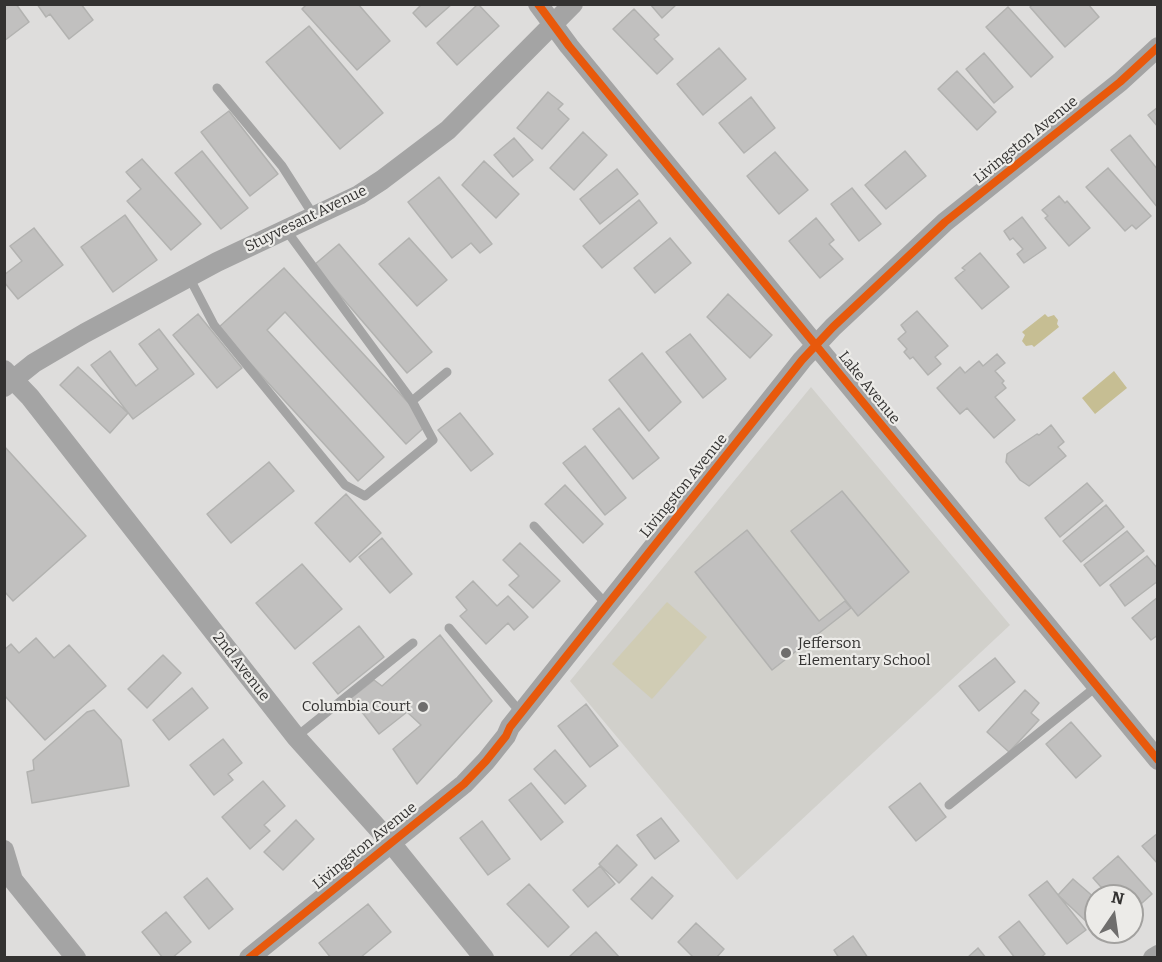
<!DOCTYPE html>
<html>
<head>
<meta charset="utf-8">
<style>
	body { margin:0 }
	#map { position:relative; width:1162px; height:962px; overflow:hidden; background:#dedddc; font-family:Bitter,serif }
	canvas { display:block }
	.frame { position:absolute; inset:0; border:6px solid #333231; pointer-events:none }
	.north { position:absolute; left:1084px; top:884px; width:60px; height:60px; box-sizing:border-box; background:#ecebe8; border:2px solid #a2a19f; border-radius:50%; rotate:13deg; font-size:16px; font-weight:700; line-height:24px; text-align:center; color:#333231 }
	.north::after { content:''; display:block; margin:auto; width:21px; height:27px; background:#6f6e6d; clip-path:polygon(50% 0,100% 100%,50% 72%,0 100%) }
</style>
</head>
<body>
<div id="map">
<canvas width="1162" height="962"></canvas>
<div class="frame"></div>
<div class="north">N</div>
</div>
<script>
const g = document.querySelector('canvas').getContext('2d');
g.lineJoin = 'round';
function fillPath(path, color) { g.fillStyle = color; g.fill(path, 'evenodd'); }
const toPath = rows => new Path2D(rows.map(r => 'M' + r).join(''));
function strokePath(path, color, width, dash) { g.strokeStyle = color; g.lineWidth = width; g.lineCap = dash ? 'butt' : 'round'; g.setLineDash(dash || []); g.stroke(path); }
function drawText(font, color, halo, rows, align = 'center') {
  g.font = font + ' Bitter,serif'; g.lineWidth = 4.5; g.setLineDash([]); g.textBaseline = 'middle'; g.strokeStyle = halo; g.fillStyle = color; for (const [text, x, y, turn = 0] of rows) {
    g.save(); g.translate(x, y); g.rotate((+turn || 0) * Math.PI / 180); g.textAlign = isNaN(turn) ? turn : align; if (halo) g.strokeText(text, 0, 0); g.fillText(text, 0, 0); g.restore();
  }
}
fillPath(toPath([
	[811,387,1010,625,737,880,570,681]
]), '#d1d0cb');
fillPath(toPath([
	[667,602,707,637,652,699,612,664]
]), '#d0ccb4');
fillPath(toPath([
	[1045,314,1048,317,1054,315,1058,320,1057,324,1059,327,1034,347,1032,345,1026,346,1022,341,1025,335,1022,332],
	[1114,371,1127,388,1095,414,1082,398]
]), '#c6be93');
const building = toPath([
	[4,4,16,4,29,22,4,41,4,4],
	[37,4,81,4,93,20,69,39,50,14,46,17,37,4],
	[307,4,358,4,390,41,357,70,302,9,307,4],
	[422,4,452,4,426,27,413,13,422,4],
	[478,4,499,26,457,65,437,43,478,4],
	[650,4,677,4,662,18,650,4],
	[1033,4,1088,4,1099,17,1065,47,1030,7,1033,4],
	[1008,7,1053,57,1031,77,986,27,1008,7],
	[634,9,659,35,654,39,673,59,657,74,613,29,634,9],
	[309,26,383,113,340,149,266,62,309,26],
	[719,48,746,79,703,115,677,84,719,48],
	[984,53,1013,87,994,103,966,69,984,53],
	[957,71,996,112,977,130,938,89,957,71],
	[548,92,563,104,558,109,569,119,542,149,517,128,548,92],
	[751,97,775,128,744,153,719,123,751,97],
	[1158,107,1158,127,1148,115,1158,107],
	[229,111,278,174,250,196,201,132,229,111],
	[583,132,607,155,574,190,550,168,583,132],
	[1130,135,1158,170,1158,208,1111,150,1130,135],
	[514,138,533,160,513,177,494,155,514,138],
	[202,151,248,208,221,229,175,173,202,151],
	[905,151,926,176,886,209,865,185,905,151],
	[775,152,808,190,779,214,747,176,775,152],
	[142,159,201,224,171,250,127,201,141,189,126,172,142,159],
	[484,161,519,194,496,218,462,185,484,161],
	[1108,168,1151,216,1136,229,1132,225,1125,231,1086,187,1108,168],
	[617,169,638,194,600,224,580,199,617,169],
	[439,177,492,244,480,253,471,243,452,258,408,202,439,177],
	[852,188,881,224,859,241,831,204,852,188],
	[1059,196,1065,203,1067,201,1090,228,1069,246,1045,218,1048,216,1042,210,1059,196],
	[639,200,657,223,602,268,583,246,639,200],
	[125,215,157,260,113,292,81,247,125,215],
	[1022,217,1046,248,1024,263,1017,254,1023,249,1013,238,1010,240,1004,231,1022,217],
	[816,218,834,240,829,244,843,259,820,278,789,241,816,218],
	[34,228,63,265,18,299,4,282,4,275,22,261,10,246,34,228],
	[409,238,447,280,417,306,379,264,409,238],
	[670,238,691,263,655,293,634,268,670,238],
	[339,244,432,352,407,373,314,265,339,244],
	[980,253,1009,287,982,309,955,278,965,270,962,268,980,253],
	[284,268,428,424,406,444,285,312,267,330,384,457,358,481,218,328,284,268],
	[728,294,772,335,750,358,707,317,728,294],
	[917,311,948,346,935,357,941,364,928,375,913,357,910,359,904,352,907,349,898,339,906,332,901,325,917,311],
	[198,314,242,368,217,388,173,335,198,314],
	[159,329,194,374,133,419,91,365,110,351,136,386,158,369,139,344,159,329],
	[690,334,726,379,703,398,666,352,690,334],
	[642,353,681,402,649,431,609,380,642,353],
	[997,354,1005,363,995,371,1004,381,1002,383,1006,388,995,397,1015,420,994,438,967,408,960,414,937,388,960,367,965,373,979,361,983,366,997,354],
	[78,367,128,413,110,433,60,385,78,367],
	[619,408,659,458,633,479,593,429,619,408],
	[460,413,493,454,471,471,438,430,460,413],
	[1051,425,1064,442,1058,447,1066,456,1029,486,1020,480,1006,462,1007,454,1037,434,1039,435,1051,425],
	[4,446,86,536,13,601,4,591,4,446],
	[585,446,626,498,605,515,563,463,585,446],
	[269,462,294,491,231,543,207,514,269,462],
	[1087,483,1103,501,1060,537,1045,518,1087,483],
	[565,485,603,524,583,543,545,504,565,485],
	[842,491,909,572,858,616,791,531,842,491],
	[346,494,381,533,350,562,315,523,346,494],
	[1106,505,1124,527,1081,562,1063,541,1106,505],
	[747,530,819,621,845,601,851,608,772,670,695,572,747,530],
	[1127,531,1144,551,1100,586,1084,565,1127,531],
	[382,538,412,574,390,593,359,557,382,538],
	[520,543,560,581,533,608,509,585,519,576,503,560,520,543],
	[1147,556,1158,569,1158,581,1125,606,1110,585,1147,556],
	[302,564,342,609,295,649,256,603,302,564],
	[473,581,497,606,508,596,528,617,514,630,508,623,486,644,460,616,467,610,456,597,473,581],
	[1158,597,1158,635,1151,640,1132,618,1158,597],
	[359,626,384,657,338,694,313,663,359,626],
	[440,635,492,701,417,784,393,749,421,725,407,712,379,734,351,698,374,680,382,686,440,635],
	[36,638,54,658,69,645,106,686,45,740,4,695,4,650,11,644,19,653,36,638],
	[163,655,181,673,147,708,128,689,163,655],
	[995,658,1015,682,979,711,959,686,995,658],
	[192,688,208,708,169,740,153,720,192,688],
	[1025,690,1039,703,1031,713,1039,720,1009,752,987,732,1025,690],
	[586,704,618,746,590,767,558,726,586,704],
	[94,710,121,740,129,786,32,803,27,772,34,770,33,760,87,712,94,710],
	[1071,722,1101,756,1076,778,1046,744,1071,722],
	[223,739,242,763,228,774,233,780,214,795,190,765,223,739],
	[555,750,586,786,565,804,534,769,555,750],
	[263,781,285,806,264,825,270,831,250,849,222,817,263,781],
	[531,783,563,822,541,840,509,800,531,783],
	[920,783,946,817,916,841,889,807,920,783],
	[661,818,679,841,655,859,637,835,661,818],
	[296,820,314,839,283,870,264,852,296,820],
	[482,821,510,859,488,875,460,838,482,821],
	[1158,833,1158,864,1142,846,1158,833],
	[617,845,637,865,619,883,599,864,617,845],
	[1118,856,1152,894,1132,912,1132,896,1109,896,1093,878,1118,856],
	[600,866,615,884,588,907,573,890,600,866],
	[652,877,673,896,652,919,631,899,652,877],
	[207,878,233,909,209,929,184,897,207,878],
	[1073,879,1096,899,1096,921,1091,926,1058,895,1073,879],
	[1047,881,1086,930,1067,944,1029,895,1047,881],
	[529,884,569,927,548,947,507,904,529,884],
	[368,904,391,932,360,958,331,958,319,943,368,904],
	[166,912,191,942,172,958,163,958,142,932,166,912],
	[1019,921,1045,954,1040,958,1015,958,999,937,1019,921],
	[696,923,724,949,716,958,694,958,678,942,696,923],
	[596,932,620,958,569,957,596,932],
	[853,936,868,958,839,958,834,950,853,936],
	[978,948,986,958,967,958,978,948]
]);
fillPath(building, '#c1c0bf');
strokePath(building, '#b2b2b0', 1.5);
strokePath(toPath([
	[217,88,282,166,314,216],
	[286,230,412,401,447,372],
	[189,277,214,325,345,485,365,496,433,440,412,401],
	[534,526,607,605],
	[449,628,521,713],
	[296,737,413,643],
	[949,805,1097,686]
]), '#a4a4a4', 9);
strokePath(toPath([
	[538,4,569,46,1158,760],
	[4,370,30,397,296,737,391,843,484,958],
	[4,387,34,363,85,333,217,262,359,195,382,180,448,130,573,4],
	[4,850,13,880,76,958],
	[249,958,464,784,486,761,506,736,510,727,802,360,833,327,945,222,1120,82,1158,47],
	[1153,958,1158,955]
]), '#a4a4a4', 20);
strokePath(toPath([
	[538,4,569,46,1158,760],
	[249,958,464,784,486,761,506,736,510,727,802,360,833,327,945,222,1120,82,1158,47]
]), '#e8590c', 8);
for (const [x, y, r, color] of [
	[786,653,6,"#6f6e6d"],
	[423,707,6,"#6f6e6d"]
]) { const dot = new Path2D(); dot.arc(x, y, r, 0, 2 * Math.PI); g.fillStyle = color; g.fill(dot); strokePath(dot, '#ecebe8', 2); }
drawText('15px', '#333231', '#ecebe8', [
	["Livingston Avenue",1026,140,-39],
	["Stuyvesant Avenue",306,219,-26],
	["Lake Avenue",869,388,51],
	["Livingston Avenue",684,486,-51],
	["2nd Avenue",241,667,52],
	["Livingston Avenue",365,846,-39]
]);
drawText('15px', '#333231', '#ecebe8', [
	["Jefferson",798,644],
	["Elementary School",798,661],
	["Columbia Court",411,707,"right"]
], 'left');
</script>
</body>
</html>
